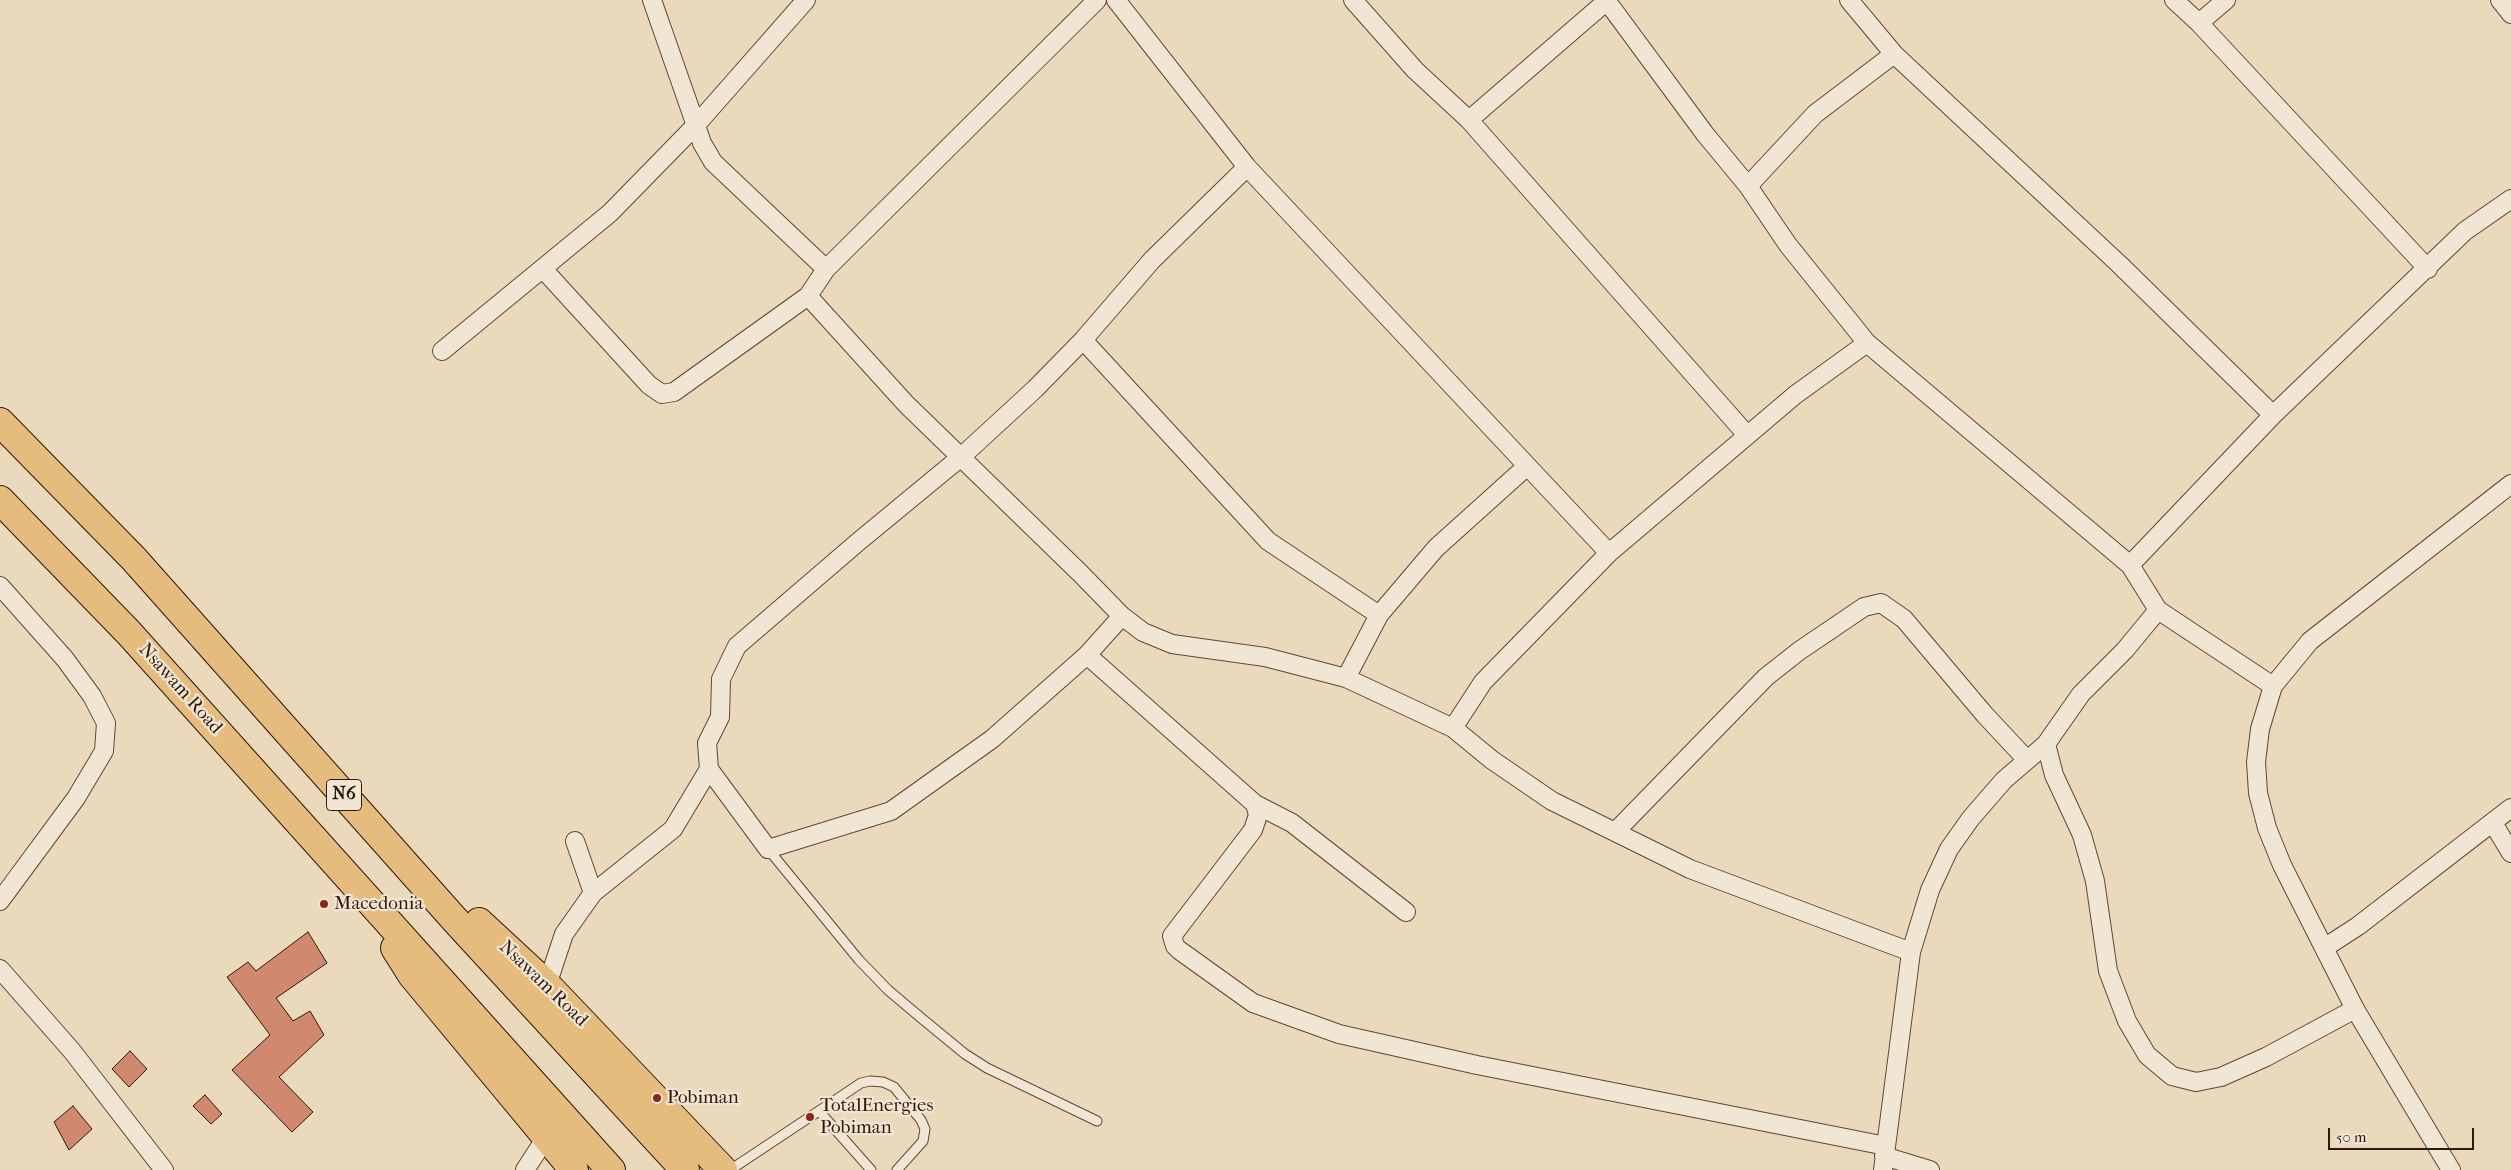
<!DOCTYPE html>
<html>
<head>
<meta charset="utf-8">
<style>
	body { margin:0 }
	#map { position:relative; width:2511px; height:1170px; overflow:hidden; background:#ead9bb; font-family:"IM FELL French Canon",serif }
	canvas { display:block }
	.scale { position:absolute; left:2328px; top:1128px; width:146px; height:22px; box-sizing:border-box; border:2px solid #2f180d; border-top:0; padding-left:6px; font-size:15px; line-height:18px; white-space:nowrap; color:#2f180d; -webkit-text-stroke:4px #f1e6d3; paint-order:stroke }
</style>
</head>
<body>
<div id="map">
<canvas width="2511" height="1170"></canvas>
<div class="scale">50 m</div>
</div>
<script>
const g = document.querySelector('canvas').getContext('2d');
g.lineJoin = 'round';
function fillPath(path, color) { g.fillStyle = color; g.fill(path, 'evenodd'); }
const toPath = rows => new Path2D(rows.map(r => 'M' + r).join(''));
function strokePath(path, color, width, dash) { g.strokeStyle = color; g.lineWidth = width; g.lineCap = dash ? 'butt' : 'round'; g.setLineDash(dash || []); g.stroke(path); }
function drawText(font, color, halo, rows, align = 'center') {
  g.font = font + ' "IM FELL French Canon",serif'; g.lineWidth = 4.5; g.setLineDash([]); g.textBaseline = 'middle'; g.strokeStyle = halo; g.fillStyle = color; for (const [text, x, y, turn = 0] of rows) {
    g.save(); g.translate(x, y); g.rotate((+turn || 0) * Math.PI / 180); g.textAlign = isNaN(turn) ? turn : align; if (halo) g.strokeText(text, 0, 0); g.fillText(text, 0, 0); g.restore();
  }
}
const building = toPath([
	[308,932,327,963,276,998,293,1021,310,1011,324,1035,279,1077,313,1112,292,1132,232,1070,270,1035,227,977,248,962,256,971,308,932],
	[130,1051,147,1069,129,1087,112,1069,130,1051],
	[205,1095,222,1114,211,1124,193,1106,205,1095],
	[73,1106,92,1129,69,1150,54,1122,73,1106]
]);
fillPath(building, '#d0896e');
strokePath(building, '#2f180d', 1);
const service = toPath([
	[768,849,859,960,888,990,920,1017,965,1054,987,1068,1097,1121],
	[819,1111,871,1170],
	[730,1170,861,1083,870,1081,883,1082,894,1087,921,1120,925,1129,923,1141,897,1170]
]);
const minor = toPath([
	[652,0,702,143,713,162,826,269],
	[1116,0,1247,167,1609,553],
	[1353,0,1415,70,1469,120],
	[1606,0,1705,134,1748,186,1788,245,1867,343,2130,565,2158,610,2273,686],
	[1608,0,1469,120,1747,435],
	[1849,0,1894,54,2119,264,2273,415],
	[2174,0,2199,23,2428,269],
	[2500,0,2511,14],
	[2199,23,2226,0],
	[1748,186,1815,114,1894,54],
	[543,269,649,385,662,394,674,392,808,296,826,269,1097,0],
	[808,296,906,404,1080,573,1122,616,1143,632,1172,644,1265,657,1346,678,1453,728,1492,760,1552,801,1615,832,1690,869,1911,952],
	[1083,340,1268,541,1379,615],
	[442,351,610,213,696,125,806,0],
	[2130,565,2273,415,2465,231,2511,199],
	[0,586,65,659,92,696,106,723,104,751,76,798,0,901],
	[1122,616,1087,655,992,739,891,811,768,849,709,769,707,743,720,717,721,679,737,646,858,542,961,457,1035,389,1083,340,1152,260,1247,167],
	[1087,655,1255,804,1258,815,1253,830,1172,936,1175,946,1179,950,1253,1003,1339,1034,1477,1065,1886,1146],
	[1346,678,1379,615,1436,548,1526,467],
	[1453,728,1483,682,1609,553,1795,395,1867,343],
	[2046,744,2054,775,2082,835,2095,881,2108,971,2127,1021,2147,1055,2172,1076,2196,1082,2221,1077,2266,1057,2355,1009],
	[1255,804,1292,823,1406,912],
	[2493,823,2511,853],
	[1615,832,1766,677,1799,651,1864,607,1881,603,1904,619,1985,715,2027,760],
	[575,841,593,893],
	[2324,948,2282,865,2267,828,2258,793,2256,762,2260,729,2273,686,2310,641,2511,484],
	[0,969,72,1051,164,1170],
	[547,985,564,934,593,893,673,829,709,769],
	[1884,1156,1930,1170],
	[525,1170,547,1136],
	[1883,1170,1911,952,1930,890,1949,849,1971,818,2004,780,2046,744,2081,694,2125,650,2158,610],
	[2451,1170,2355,1009,2324,948,2358,926,2511,808]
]);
const trunk = toPath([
	[0,422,134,559,455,920,685,1170],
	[0,500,129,633,611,1170],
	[479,922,547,985,723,1170],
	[395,948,412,975,574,1170]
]);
strokePath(service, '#5e4838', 11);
strokePath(minor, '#5e4838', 20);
strokePath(trunk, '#2f180d', 30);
strokePath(service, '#f1e6d3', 9);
strokePath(minor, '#f1e6d3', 18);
strokePath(trunk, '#e5bc7e', 28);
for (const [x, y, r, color] of [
	[324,904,5,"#8f2418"],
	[657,1098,5,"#8f2418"],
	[810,1117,5,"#8f2418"]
]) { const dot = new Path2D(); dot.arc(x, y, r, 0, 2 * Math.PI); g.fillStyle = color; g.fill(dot); strokePath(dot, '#f1e6d3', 2); }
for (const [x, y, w] of [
	[344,795,35]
]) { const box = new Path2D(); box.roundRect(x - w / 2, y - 15.5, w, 31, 4); g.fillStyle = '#f1e6d3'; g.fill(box); strokePath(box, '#2f180d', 1); }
drawText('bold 18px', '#2f180d', null, [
	["N6",344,795]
]);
drawText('19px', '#2f180d', '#f1e6d3', [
	["Nsawam Road",180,689,48],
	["Nsawam Road",543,984,44]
]);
drawText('19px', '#2f180d', '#f1e6d3', [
	["Macedonia",334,904],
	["Pobiman",667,1098],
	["TotalEnergies",820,1106],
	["Pobiman",820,1128]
], 'left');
</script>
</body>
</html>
